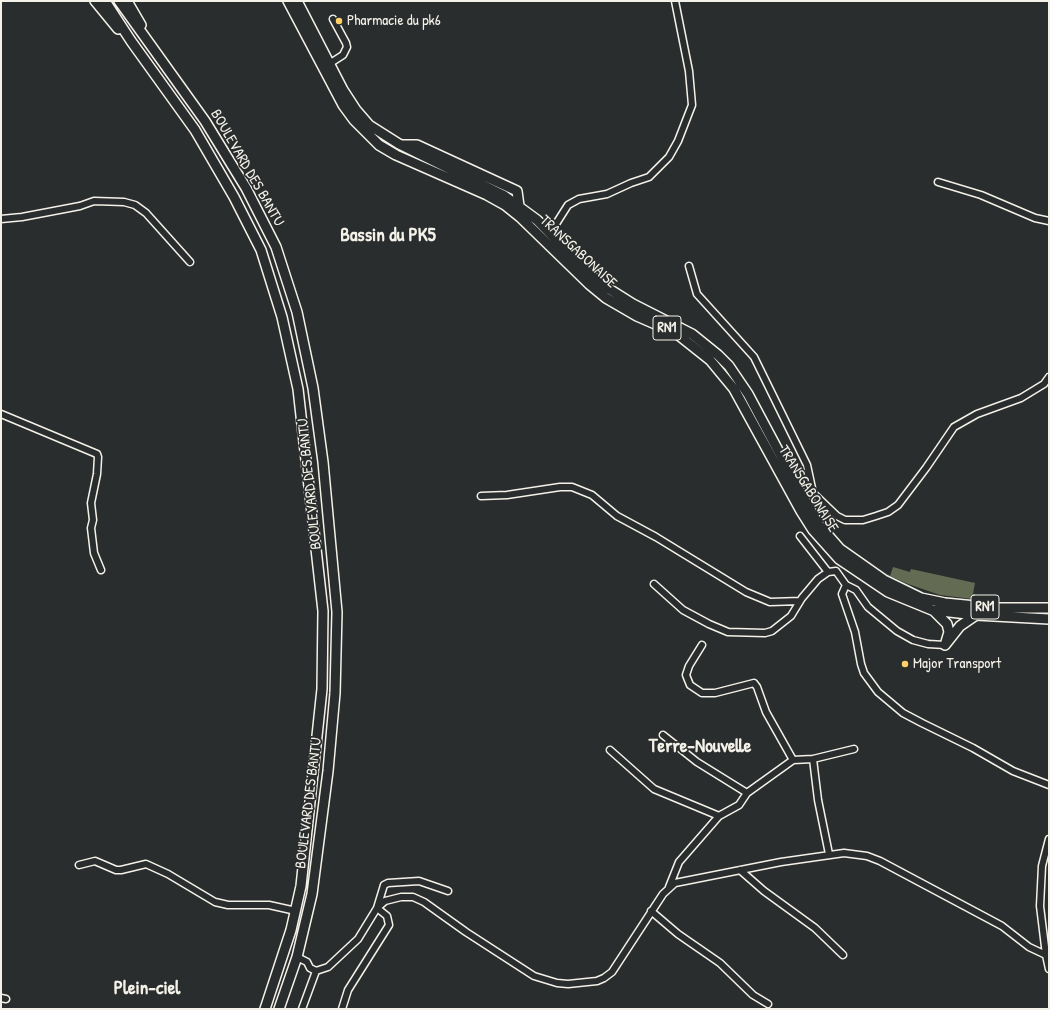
<!DOCTYPE html>
<html>
<head>
<meta charset="utf-8">
<style>
	body { margin:0 }
	#map { position:relative; width:1050px; height:1010px; overflow:hidden; background:#2a2d2e; font-family:"Patrick Hand",sans-serif }
	canvas { display:block }
	.frame { position:absolute; inset:0; border:2px solid #f4f1e8; pointer-events:none }
</style>
</head>
<body>
<div id="map">
<canvas width="1050" height="1010"></canvas>
<div class="frame"></div>
</div>
<script>
const g = document.querySelector('canvas').getContext('2d');
g.lineJoin = 'round';
function fillPath(path, color) { g.fillStyle = color; g.fill(path, 'evenodd'); }
const toPath = rows => new Path2D(rows.map(r => 'M' + r).join(''));
function strokePath(path, color, width, dash) { g.strokeStyle = color; g.lineWidth = width; g.lineCap = dash ? 'butt' : 'round'; g.setLineDash(dash || []); g.stroke(path); }
function drawText(font, color, halo, rows, align = 'center') {
  g.font = font + ' "Patrick Hand",sans-serif'; g.lineWidth = 3.5; g.setLineDash([]); g.textBaseline = 'middle'; g.strokeStyle = halo; g.fillStyle = color; for (const [text, x, y, turn = 0] of rows) {
    g.save(); g.translate(x, y); g.rotate((+turn || 0) * Math.PI / 180); g.textAlign = isNaN(turn) ? turn : align; if (halo) g.strokeText(text, 0, 0); g.fillText(text, 0, 0); g.restore();
  }
}
fillPath(toPath([
	[893,567,910,572,911,569,975,583,972,599,940,595,908,584,890,576]
]), '#636c52');
const minor = toPath([
	[329,64,343,55,347,47,346,43,333,19],
	[938,182,981,195,1035,218,1049,221],
	[1,219,22,217,80,206,94,201,124,202,135,205,146,213,190,262],
	[552,236,554,227,568,205,579,199,607,194,631,183,649,177,669,157,678,141,692,105,689,71,675,1],
	[689,266,697,294,754,357,807,465,813,493,837,516,845,520,863,520,876,516,888,512,898,505,926,468,954,427,977,414,1021,398,1044,384,1049,377],
	[1,414,97,454,98,457,97,474,91,503,93,520,91,528,94,553,101,570],
	[481,496,507,495,560,487,572,487,592,495,617,516,656,537,746,592,770,602,800,601],
	[800,536,828,572],
	[654,584,683,610,709,624,728,632,765,633,772,631,791,616,802,598,818,579,828,572,836,571,846,585,856,590,868,607,897,631,913,640,928,644,945,645],
	[846,585,842,594,855,632,861,664,864,673,878,692,903,713,922,723,973,748,1013,771,1049,785],
	[663,735,697,762,747,793],
	[610,750,654,789,719,816],
	[813,759,818,800,829,854],
	[793,760,813,759,854,749],
	[1049,839,1042,866,1040,906,1046,955,1049,969],
	[79,865,95,861,116,870,121,870,146,864,168,874,215,902,228,905,269,905,296,911],
	[740,870,764,891,815,928,843,955],
	[669,887,679,862,719,816,739,805,747,793,793,760,766,712,757,687,754,683,715,693,702,693,690,685,686,675,689,666,702,645],
	[651,911,678,934,720,963,753,995,768,1004],
	[297,957,307,962,310,968,316,971,328,967,358,939,377,908,385,901,401,897,413,897,424,902,466,932,534,976,557,983,568,984,597,981,604,978,612,972,663,894,675,883,781,862,844,853,867,856,880,861,1002,926,1029,947,1046,955],
	[1,998,6,999],
	[302,1009,316,971],
	[342,1009,348,990,389,925,387,916,377,908,384,885,388,883,419,881,448,891]
]);
const highway = toPath([
	[95,1,118,29],
	[105,1,131,41,195,130,234,197,261,250,282,317,298,389,323,611,322,689,301,886,291,930,265,1009],
	[119,1,205,121,246,188,276,247,297,312,313,388,323,462,337,612,335,693,328,771,312,894,297,957,279,1009],
	[127,1,141,25],
	[288,1,343,105,354,120,379,145,396,155,487,195,505,205,520,217,589,284,606,298,637,316,676,333,710,360,734,389,801,511,813,530,839,559,888,592,932,610,976,615,1049,619],
	[297,1,343,90,356,110,369,125,399,144,503,195,537,220,592,276,606,287,633,304,692,334,718,355,729,366,748,394,803,497,819,525,840,549,884,580,921,598,945,603,996,608,1049,608],
	[403,145,417,145,517,191,519,206],
	[934,611,947,624,949,632,946,642],
	[945,645,960,626,976,615]
]);
strokePath(minor, '#f4f1e8', 9);
strokePath(highway, '#f4f1e8', 12);
strokePath(minor, '#2a2d2e', 6);
strokePath(highway, '#2a2d2e', 9);
for (const [x, y, r, color] of [
	[339,21,4,"#ffd166"],
	[905,664,4,"#ffd166"]
]) { const dot = new Path2D(); dot.arc(x, y, r, 0, 2 * Math.PI); g.fillStyle = color; g.fill(dot); strokePath(dot, '#2a2d2e', 1.5); }
for (const [x, y, w] of [
	[667,328,28],
	[985,607,28]
]) { const box = new Path2D(); box.roundRect(x - w / 2, y - 12, w, 24, 3); g.fillStyle = '#2a2d2e'; g.fill(box); strokePath(box, '#f4f1e8', 1); }
drawText('bold 14px', '#f4f1e8', null, [
	["RN1",667,328],
	["RN1",985,607]
]);
drawText('15px', '#f4f1e8', '#2a2d2e', [
	["Pharmacie du pk6",347,21],
	["Major Transport",913,664]
], 'left');
drawText('15px', '#f4f1e8', '#2a2d2e', [
	["BOULEVARD DES BANTU",247,168,60],
	["TRANSGABONAISE",578,252,43],
	["BOULEVARD DES BANTU",310,484,-96],
	["TRANSGABONAISE",808,489,58],
	["BOULEVARD DES BANTU",309,803,-83]
]);
drawText('bold 19px', '#f4f1e8', '#2a2d2e', [
	["Bassin du PK5",388,236],
	["Terre-Nouvelle",700,747],
	["Plein-ciel",147,989]
]);
</script>
</body>
</html>
